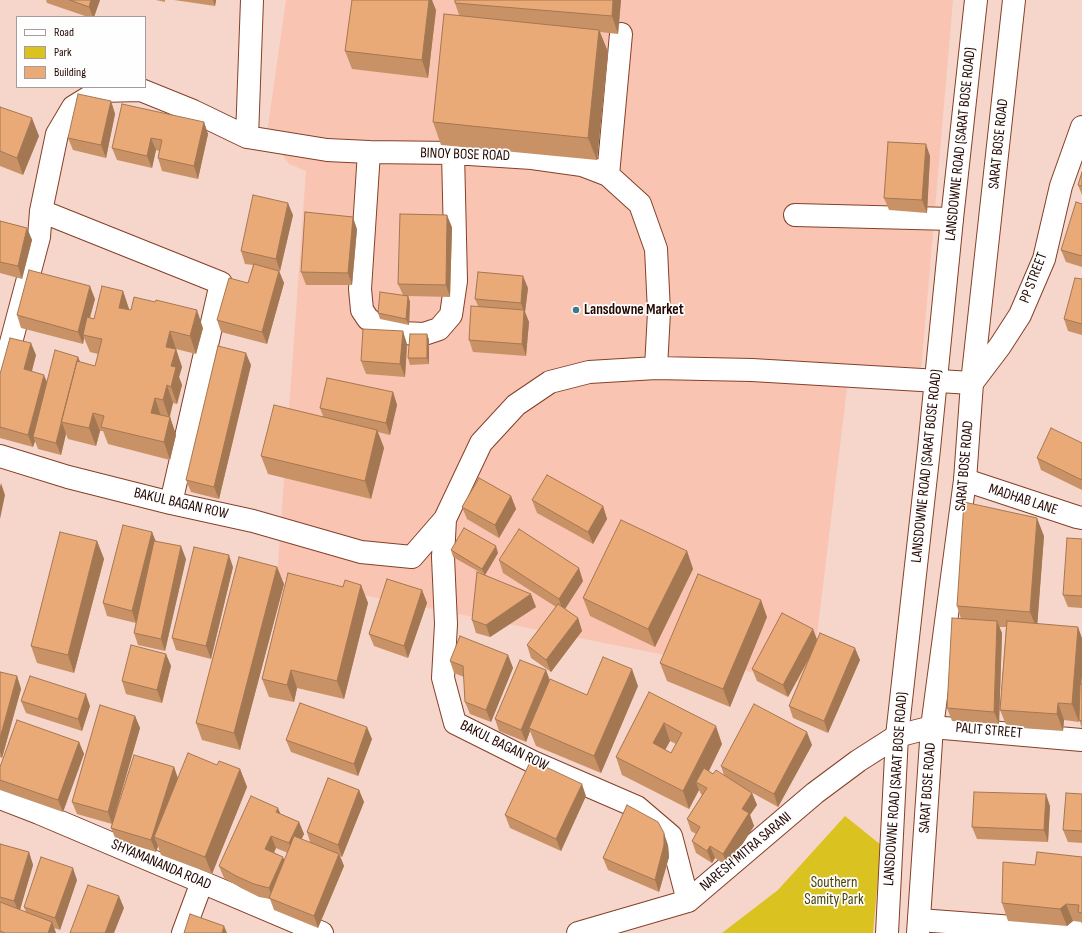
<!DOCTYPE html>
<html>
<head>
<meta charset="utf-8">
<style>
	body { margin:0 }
	#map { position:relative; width:1082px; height:933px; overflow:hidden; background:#f6d5ca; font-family:"Sofia Sans Condensed",sans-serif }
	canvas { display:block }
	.legend { position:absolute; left:16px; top:16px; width:130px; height:72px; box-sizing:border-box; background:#fefefe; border:1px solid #a79c99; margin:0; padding:5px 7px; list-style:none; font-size:12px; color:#240802 }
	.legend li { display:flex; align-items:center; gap:8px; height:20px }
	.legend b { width:20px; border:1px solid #a79c99 }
</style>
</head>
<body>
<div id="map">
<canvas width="1082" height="933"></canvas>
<ul class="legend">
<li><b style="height:5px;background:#fff"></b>Road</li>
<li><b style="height:11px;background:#dac220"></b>Park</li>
<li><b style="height:11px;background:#eaaa77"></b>Building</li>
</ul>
</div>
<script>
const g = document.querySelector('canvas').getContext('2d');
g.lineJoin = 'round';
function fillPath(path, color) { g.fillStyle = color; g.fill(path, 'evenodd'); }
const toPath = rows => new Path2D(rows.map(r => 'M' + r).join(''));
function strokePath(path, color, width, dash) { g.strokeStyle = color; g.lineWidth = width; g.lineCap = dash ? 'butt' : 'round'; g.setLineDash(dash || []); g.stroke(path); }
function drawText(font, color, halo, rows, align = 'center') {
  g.font = font + ' "Sofia Sans Condensed",sans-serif'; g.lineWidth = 3.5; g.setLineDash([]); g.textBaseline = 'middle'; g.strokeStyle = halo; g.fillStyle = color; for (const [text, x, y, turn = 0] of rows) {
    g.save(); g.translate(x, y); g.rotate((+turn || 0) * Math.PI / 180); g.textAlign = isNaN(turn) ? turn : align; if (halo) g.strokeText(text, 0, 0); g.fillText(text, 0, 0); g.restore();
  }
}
fillPath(toPath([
	[286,0,953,0,920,383,848,380,811,684,277,578,306,171,289,164,267,133]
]), '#fac4b2');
fillPath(toPath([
	[845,816,881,845,873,933,722,933,778,890]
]), '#dac220');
const minor = toPath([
	[252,0,247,137,327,150,369,152,453,153,532,158,582,165,608,175,640,204,656,249,659,312,656,368],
	[369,152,360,289,362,310,368,319,381,327,402,333,424,334,439,329,451,315,456,281,453,153],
	[608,175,621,34],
	[41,211,221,283,171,503],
	[795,215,952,219],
	[0,384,39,237,41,211,57,134,73,107,99,91,141,90,193,111,247,137],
	[0,456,68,477,171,503,253,521,361,552,412,557,445,519,481,443,516,405,550,382,589,372,656,368,752,370,972,383,1000,346,1020,315,1044,259,1061,186,1082,127],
	[965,480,1077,517,1082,518],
	[445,519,443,557,446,624,443,678,455,723,533,762,637,807,671,836,688,901],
	[0,798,39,813,322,933],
	[919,920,1082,932],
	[183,933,202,882],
	[578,933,688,901,815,793,858,761,897,736,932,727,1082,740]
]);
const secondary = toPath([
	[887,933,897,736,929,449,952,219,976,0],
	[918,933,932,727,965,480,972,383,1014,0]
]);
strokePath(minor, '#844028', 24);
strokePath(secondary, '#844028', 24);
strokePath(minor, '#fff', 22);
strokePath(secondary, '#fff', 22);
fillPath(toPath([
	[46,0,100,0,94,17,88,17,47,3],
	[156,0,165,0,165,2],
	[174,0,216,0,215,6],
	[455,0,621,0,618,34,600,32,608,52,597,160,441,145,433,122,459,15,455,3],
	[436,10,428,78,352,69,345,51],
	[111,101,115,114,106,158,73,150,68,138],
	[0,107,39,136,23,175,0,166],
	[204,122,208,134,198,179,162,171,158,158,159,151,156,150,152,168,117,160,112,148],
	[930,156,927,213,889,210,884,198],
	[1082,172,1082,195,1078,185],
	[1082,204,1082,267,1066,262,1061,250],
	[293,215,280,271,279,271,284,283,267,344,221,332,217,320,248,283,253,265,245,264,241,251],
	[0,221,27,228,32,240,22,279,0,273],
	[452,227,450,297,408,296,410,302,409,325,380,319,378,313,403,295,398,284],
	[357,229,352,285,306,285,301,272],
	[1082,279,1082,335,1068,331,1064,319],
	[528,288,525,312,529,322,526,356,473,352,469,340,478,306,475,299],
	[123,291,129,309,129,310,203,328,196,354,176,349,182,367,179,377,182,385,177,404,173,403,170,417,176,435,170,460,108,444,103,431,100,431,96,446,68,439,66,434,61,455,38,449,35,441,33,447,0,438,0,374,36,355,32,371,47,382,78,357,80,362,95,366,98,354,90,352,84,338,83,344,21,328,17,315,95,299,90,317,94,319],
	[427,334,429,340,429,364,410,365,408,358],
	[407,344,405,377,366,374,361,361],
	[251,365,219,499,191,492,186,480],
	[393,392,397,405,390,435,378,432,384,448,371,499,268,474,261,456,323,416,320,408],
	[1082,443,1082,490,1041,470,1037,458],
	[511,496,516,509,499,538,467,519,462,507],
	[532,500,603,506,607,519,593,544,537,513],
	[152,532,155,541,186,559,165,651,138,645,134,633,136,623,107,616,103,603],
	[1044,536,1037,623,1082,684,1082,729,1079,719,1079,722,1064,720,1063,731,1007,727,1000,710,1006,627,999,627,1002,633,999,724,952,721,947,708,961,619,957,606],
	[1082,539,1082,608,1068,607,1063,595],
	[97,541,104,559,74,673,37,663,31,646],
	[451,550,498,553,485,575,536,607,490,637,476,633,472,620,483,574,453,557],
	[687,551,693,569,655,647,590,616,583,598],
	[499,560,583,581,565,609,578,618,582,631,551,672,531,658,527,645,556,607,503,573],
	[233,567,211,659,176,650,172,638],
	[277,567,284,584,240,750,202,740,196,723],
	[361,585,368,603,344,699,297,688,294,702,269,697,262,679,343,587],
	[422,590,427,603,408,658,374,646,369,634],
	[767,617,730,707,667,681,660,663],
	[817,640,860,660,828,733,793,718,789,706,811,654,788,697,757,681,752,669],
	[166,654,171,666,162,703,126,694,122,681],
	[508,655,513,668,491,722,470,714,465,702,464,677,454,673,450,661],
	[546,670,550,680,587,695,638,686,601,773,536,746,530,731,526,742,499,731,495,719],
	[0,672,17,676,21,689,2,758,0,757],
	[649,692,722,744,709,771,713,774,724,775,721,766,812,745,778,807,749,791,752,793,757,805,750,815,754,826,728,867,715,858,712,863,696,853,692,841,696,834,691,831,687,819,702,795,701,794,699,790,689,809,622,775,616,757],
	[670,741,676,744,671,753,665,750],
	[21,701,90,706,82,731,26,713],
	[135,716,140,728,115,815,174,767,178,778,217,765,240,769,247,787,212,874,161,855,158,846,156,852,116,840,111,828,112,824,77,814,72,802],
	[372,739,358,776,291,752,286,740],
	[79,742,84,754,63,812,0,790,0,767],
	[359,790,364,802,342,857,340,856,344,866,318,928,274,910,270,899,259,897,241,888,224,878,219,866,281,814,299,822,304,834,301,839,310,842,307,832],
	[276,848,288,853,285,860,274,852],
	[1082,794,1082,843,1068,842,1063,830],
	[586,796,561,851,510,828,505,815],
	[1050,806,1048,842,977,839,972,827],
	[0,844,29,852,33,865,20,910,26,912,24,907,77,880,60,930,54,928,56,933,0,933],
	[668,845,669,857,659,892,608,870,603,858],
	[1082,857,1082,924,1081,922,1073,921,1067,926,1008,921,1002,903,1035,865]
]), '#c99266');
fillPath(toPath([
	[91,0,100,0,94,17,93,17,89,7],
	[213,0,216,0,215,6],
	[429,0,432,0,436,10,428,78,422,60],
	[613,0,621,0,618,34,612,16],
	[599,30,608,52,597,160,588,138],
	[111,101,115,114,106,158,101,145],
	[32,118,39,136,23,175,17,158],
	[204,122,208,134,198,179,194,166],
	[151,138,156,150,152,168,147,156],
	[926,144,930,156,927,213,922,200],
	[288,203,293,215,280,271,276,259],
	[447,215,452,227,450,297,446,285],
	[353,217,357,229,352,285,348,273],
	[27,228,32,240,22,279,18,266],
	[279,271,284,283,267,344,262,332],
	[523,276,528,288,525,312,529,322,526,356,522,344,524,312,521,303],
	[90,286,95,299,85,335,83,335,84,338,83,344,78,332],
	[123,291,129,309,125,325,119,308],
	[408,296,410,302,409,325,406,319],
	[197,310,203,328,196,354,190,336],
	[170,331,182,367,179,377,182,385,177,404,171,387,166,347],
	[403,331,407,344,405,377,400,364],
	[427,334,429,340,429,364,427,358],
	[31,343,36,355,29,381,24,369],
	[246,353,251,365,219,499,214,487],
	[78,357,83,369,62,422],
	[44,375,49,387,33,437,35,441,33,447,28,435],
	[167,385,173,403,169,418,163,400],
	[393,392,397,405,390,435,386,423],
	[155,398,161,416,151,413],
	[93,413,100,431,96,446,89,428],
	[170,417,176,435,170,460,164,442],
	[62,422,66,434,61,455,56,443],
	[377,430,384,448,371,499,365,481],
	[1,483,5,495,0,519,0,487],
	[511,496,516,509,499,538,495,525],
	[603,506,607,519,593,544,588,532],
	[1037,518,1044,536,1037,629,1030,612],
	[152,532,157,544,136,623,132,611],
	[97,541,104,559,74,673,68,655],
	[181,546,186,559,165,651,161,639],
	[496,546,498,553,485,575,482,569],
	[687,551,693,569,655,647,648,629],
	[229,555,233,567,211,659,206,646],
	[277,567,284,584,240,750,234,733],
	[579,568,583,581,563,612,559,599],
	[361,585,368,603,344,699,337,681],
	[422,590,427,603,408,658,404,646],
	[531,594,536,607,490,637,486,625],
	[761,600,767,617,730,707,723,689],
	[578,618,582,631,551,672,546,660],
	[997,621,1002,633,999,724,994,712],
	[1078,627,1082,638,1082,676,1079,722,1072,704],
	[813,629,818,642,788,697,783,685],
	[855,648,860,660,828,733,824,721],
	[166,654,171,666,162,703,157,690],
	[508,655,513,668,491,722,486,710],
	[632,669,638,686,601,773,594,756],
	[291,670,297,688,294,702,287,685],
	[546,670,550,682,529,728,530,731,526,742,521,730],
	[17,676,21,689,2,758,0,751,0,738],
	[86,694,90,706,82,731,78,719],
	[1058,703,1064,720,1063,731,1057,714],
	[135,716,140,728,112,824,108,812],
	[664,723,670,741,659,761,653,743],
	[716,726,722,744,702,785,696,782,699,790,689,809,683,791],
	[367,727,372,739,358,776,354,764],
	[807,732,812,745,778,807,774,794],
	[79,742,84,754,63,812,58,800],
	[174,767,178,779,154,837,158,846,156,852,151,840],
	[240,769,247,787,212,874,205,857],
	[582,784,586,796,561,851,556,839],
	[359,790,364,802,342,857,338,845],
	[752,793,757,805,750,815,754,826,728,867,723,854,742,809],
	[1046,794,1050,806,1048,842,1044,830],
	[278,808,283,820,276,812],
	[299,822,304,834,294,856,289,843],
	[664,833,668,845,669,857,659,892,655,880],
	[271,836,276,848,270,861,265,849],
	[710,846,715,858,712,863,707,851],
	[29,852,33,865,19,913,14,901],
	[339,854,344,866,318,928,314,916],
	[283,857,288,869,273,899,269,888],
	[73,868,77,880,60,930,55,918],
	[119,896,124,908,114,933,105,933],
	[1066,904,1073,921,1067,926,1060,909],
	[52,922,56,933,48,933],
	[224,926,227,933,222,933]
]), '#a47753');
const building = toPath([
	[70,0,91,0,89,7,70,0],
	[352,0,429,0,422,60,345,51,352,0],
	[455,0,613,0,612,16,455,3,455,0],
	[444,14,599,30,588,138,433,122,444,14],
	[78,94,111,101,101,145,68,138,78,94],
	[122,104,204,122,194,166,158,158,162,140,151,138,147,156,112,148,122,104],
	[0,107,32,118,17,158,0,151,0,107],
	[888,142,926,144,922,200,884,198,888,142],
	[1082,172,1082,186,1078,185,1082,172],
	[253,195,288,203,276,259,241,251,253,195],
	[1076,202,1082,204,1082,256,1061,250,1076,202],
	[305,212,353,217,348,273,301,272,305,212],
	[400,214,447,215,446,285,398,284,400,214],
	[0,221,27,228,18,266,0,262,0,221],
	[254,264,279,271,262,332,217,320,229,278,248,283,254,264],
	[29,270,90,286,78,332,17,315,29,270],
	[478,272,523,276,521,303,475,299,478,272],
	[1075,278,1082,279,1082,324,1064,319,1075,278],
	[102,286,123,291,119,308,131,310,134,297,155,302,156,300,197,310,190,336,170,331,166,347,176,349,171,366,176,367,171,387,167,385,163,400,155,398,151,413,170,417,164,442,101,427,104,416,93,413,89,428,61,422,77,361,95,366,102,339,83,335,87,317,94,319,102,286],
	[380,292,408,296,406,319,378,313,380,292],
	[471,306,524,310,522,344,469,340,471,306],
	[363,329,403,331,400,364,361,361,363,329],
	[410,334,427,334,427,358,408,358,410,334],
	[10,338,31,343,24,369,44,375,28,435,0,427,0,374,10,338],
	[218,346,246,353,214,487,186,480,218,346],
	[55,350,78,357,77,361,56,443,33,437,55,350],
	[327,378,393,392,386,423,320,408,327,378],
	[274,405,377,430,365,481,261,456,274,405],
	[1051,428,1082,443,1082,480,1037,458,1051,428],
	[547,475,603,506,588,532,532,500,547,475],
	[479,478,511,496,495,525,462,507,479,478],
	[964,502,1037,518,1030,612,957,606,964,502],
	[621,520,687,551,648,629,583,598,621,520],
	[123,525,152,532,132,611,103,603,123,525],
	[464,528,496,546,482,569,451,550,464,528],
	[519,529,579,568,559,599,499,560,519,529],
	[60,532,97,541,68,655,31,646,60,532],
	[1067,538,1082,539,1082,596,1063,595,1067,538],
	[154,541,181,546,161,639,134,633,154,541],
	[194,547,229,555,206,646,172,638,194,547],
	[239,557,277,567,234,733,196,723,239,557],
	[477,572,531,594,486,625,472,620,477,572],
	[288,573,343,587,345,580,361,585,337,681,291,670,287,685,262,679,288,573],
	[698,574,761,600,723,689,660,663,698,574],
	[387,579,422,590,404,646,369,634,387,579],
	[558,604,578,618,546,660,527,645,558,604],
	[782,613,813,629,783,685,752,669,782,613],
	[952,618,997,621,994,712,947,708,952,618],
	[1007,621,1078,627,1072,704,1058,703,1057,714,1000,710,1007,621],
	[820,633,855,648,824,721,789,706,820,633],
	[460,636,508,655,486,710,465,702,463,666,450,661,460,636],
	[131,645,166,654,157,690,122,681,131,645],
	[603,657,632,669,594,756,529,728,550,679,587,695,603,657],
	[520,660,546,670,521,730,495,719,520,660],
	[0,672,17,676,0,738,0,672],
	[30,676,86,694,78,719,21,701,30,676],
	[1080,684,1082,684,1082,721,1079,720,1080,684],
	[649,692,716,726,683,791,616,757,649,692],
	[664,723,682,733,671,753,653,743,664,723],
	[300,703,367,727,354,764,286,740,300,703],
	[754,704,807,732,774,794,721,766,754,704],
	[100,705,135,716,108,812,72,802,100,705],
	[17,720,79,742,58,800,0,780,0,767,17,720],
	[188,753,217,765,219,761,240,769,205,857,154,837,188,753],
	[134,755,174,767,151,840,111,828,134,755],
	[531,760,582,784,556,839,505,815,531,760],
	[704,768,713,774,716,770,752,793,742,809,749,813,723,854,710,846,707,851,692,841,700,827,687,819,707,788,696,782,704,768],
	[328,778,359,790,338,845,307,832,328,778],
	[974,792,1046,794,1044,830,972,827,974,792],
	[1066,793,1082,794,1082,831,1063,830,1066,793],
	[251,796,278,808,276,812,299,822,289,843,271,836,265,849,283,857,269,888,254,884,236,876,219,866,251,796],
	[627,805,658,822,664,833,664,845,655,880,603,858,627,805],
	[294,836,339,854,314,916,269,898,294,836],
	[0,844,29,852,14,901,0,897,0,844],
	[1037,852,1082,857,1082,913,1078,912,1079,905,1066,904,1060,909,1002,903,1003,862,1035,865,1037,852],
	[41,857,73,868,55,918,24,907,41,857],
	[88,885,119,896,105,933,70,933,88,885],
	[0,902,52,922,48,933,5,933,0,931,0,902],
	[190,914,224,926,222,933,184,933,190,914]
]);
fillPath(building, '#eaaa77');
strokePath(building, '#a47753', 1);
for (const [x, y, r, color] of [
	[576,310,4,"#397a8d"]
]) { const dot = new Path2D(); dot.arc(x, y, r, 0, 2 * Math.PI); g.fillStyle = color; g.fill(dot); strokePath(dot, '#fefefe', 1.5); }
drawText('15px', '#240802', '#fefefe', [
	["LANSDOWNE ROAD (SARAT BOSE ROAD)",961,144,-84],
	["SARAT BOSE ROAD",999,144,-84],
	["BINOY BOSE ROAD",465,155,2],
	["PP STREET",1034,278,-69],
	["LANSDOWNE ROAD (SARAT BOSE ROAD)",927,466,-84],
	["SARAT BOSE ROAD",965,466,-85],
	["MADHAB LANE",1023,500,18],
	["BAKUL BAGAN ROW",181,504,13],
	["PALIT STREET",989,731,5],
	["BAKUL BAGAN ROW",504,746,26],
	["SARAT BOSE ROAD",928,788,-86],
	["LANSDOWNE ROAD (SARAT BOSE ROAD)",896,789,-86],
	["NARESH MITRA SARANI",746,852,-40],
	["SHYAMANANDA ROAD",161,865,23]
]);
drawText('bold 15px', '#240802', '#fefefe', [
	["Lansdowne Market",584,310]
], 'left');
drawText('15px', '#4a4000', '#fefefe', [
	["Southern",834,883],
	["Samity Park",834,900]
]);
</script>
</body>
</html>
